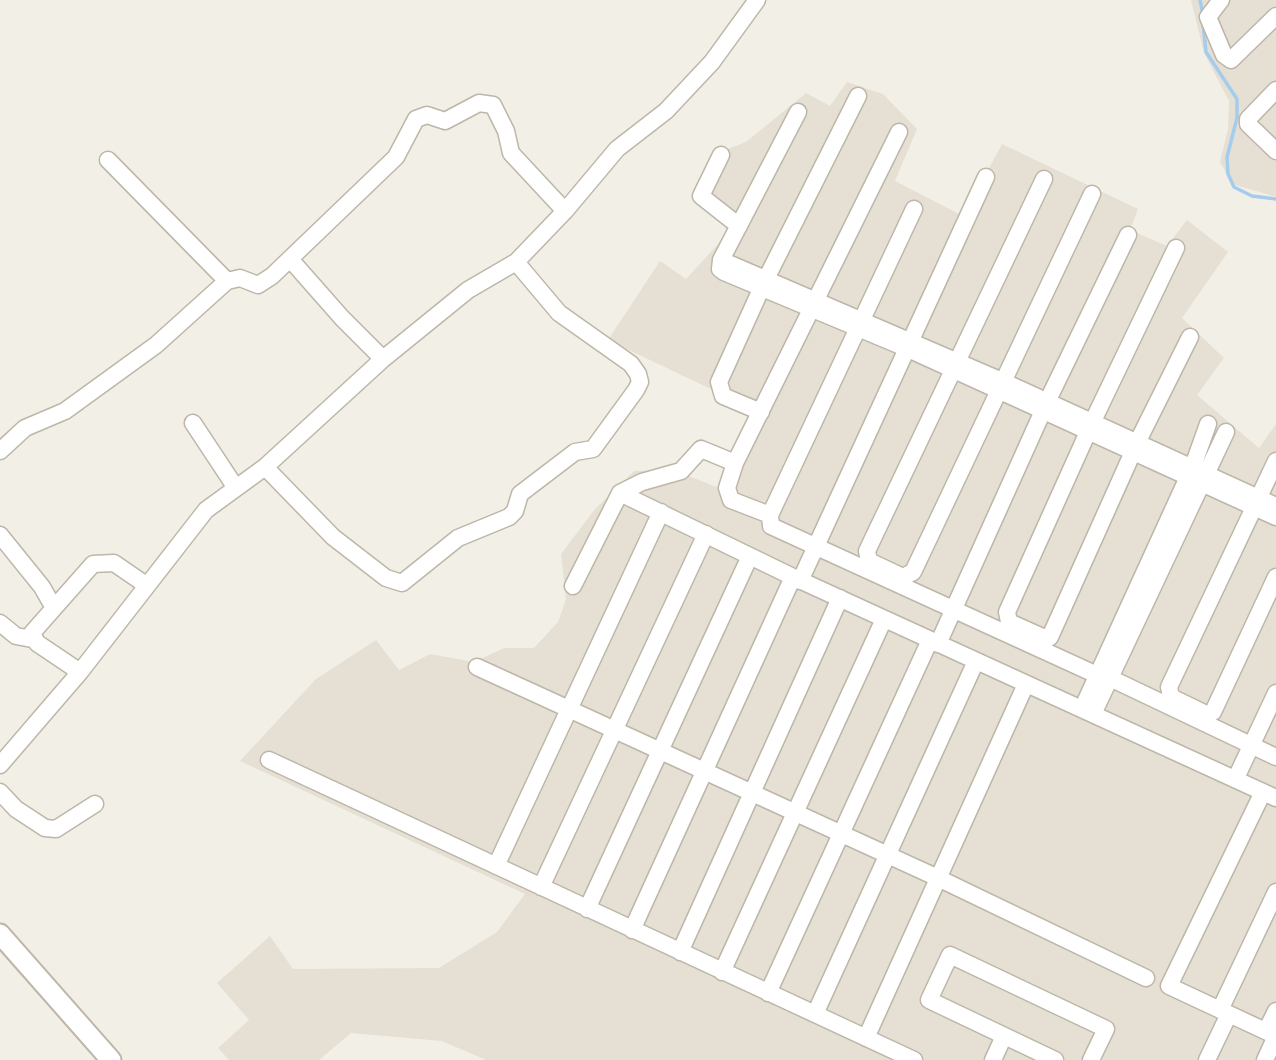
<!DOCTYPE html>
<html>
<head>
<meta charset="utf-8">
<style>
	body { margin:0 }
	canvas { display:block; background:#f2efe6 }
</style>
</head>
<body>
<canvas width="1276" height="1060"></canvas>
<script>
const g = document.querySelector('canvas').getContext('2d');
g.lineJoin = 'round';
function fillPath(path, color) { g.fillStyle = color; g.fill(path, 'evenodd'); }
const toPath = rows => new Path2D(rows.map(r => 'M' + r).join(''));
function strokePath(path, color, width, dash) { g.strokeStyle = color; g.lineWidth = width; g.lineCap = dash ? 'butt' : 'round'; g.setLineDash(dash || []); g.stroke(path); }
fillPath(toPath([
	[1191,0,1276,0,1276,197,1232,184,1220,162,1228,129,1229,101,1204,53],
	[847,82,883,94,917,129,895,181,963,216,1002,144,1138,209,1130,230,1167,246,1187,220,1228,252,1182,318,1224,358,1197,395,1259,448,1276,424,1276,1060,486,1060,442,1041,351,1033,319,1060,229,1060,218,1048,249,1020,217,983,270,936,293,969,439,968,497,932,525,894,240,761,316,679,376,640,399,670,430,654,474,662,504,648,534,648,558,622,566,599,561,554,595,509,634,471,673,470,727,491,763,414,608,340,660,261,686,279,730,231,700,196,717,153,746,142,806,93,830,106]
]), '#e6e0d4');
strokePath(toPath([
	[1200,0,1203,15],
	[1203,23,1206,52,1237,99,1237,118,1227,157,1228,174,1234,187,1252,196,1276,199]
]), '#a4cded', 3.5);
const minor = toPath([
	[1221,0,1208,17,1224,55,1231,60,1276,16],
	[1276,90,1248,119,1248,124,1276,151],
	[899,132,735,463,727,488,731,500,770,515,914,209],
	[721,155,701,196,739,226],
	[108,160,227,281],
	[1044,179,867,551,869,561,903,577,913,572,1092,194],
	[1176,248,1092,423,1007,612,1009,622,1047,639,1050,637,1137,443,1190,337],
	[290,259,342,318,383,359],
	[721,260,798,112],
	[761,412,723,396,719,382,762,287,858,96],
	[193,423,236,488],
	[0,451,25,428,65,411,156,345,227,281,240,278,258,285,272,276,396,157,416,119,427,115,445,121,479,103,493,105,506,131,511,153,565,211],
	[1276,461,1169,687,1171,697,1206,714,1213,712,1276,577],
	[265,467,333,537,386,578,402,583,458,538,509,517,515,511,520,494,575,452,593,449,636,390,640,382,638,374,631,364,559,313,516,262],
	[620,493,642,482,681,471,701,449,735,463],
	[1276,506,1002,381,721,260,720,269,724,272,906,348,1276,517],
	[770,515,771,526,1097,675],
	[0,535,42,587,54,608],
	[800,581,986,177],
	[573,586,620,493,793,577,1276,798],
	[0,623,16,636,32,639],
	[938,644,1047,402,1128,235],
	[477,667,938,878,1146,978],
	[80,672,37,643,32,633,93,564,114,563,146,585],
	[1110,678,1276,757],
	[1082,709,1193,466,1208,424],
	[1093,714,1226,432],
	[269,760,914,1060],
	[0,765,80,672,206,510,265,467,383,359,468,290,516,262,565,211,617,149,666,111,712,62,757,0],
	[1236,778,1276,693],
	[0,792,16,809,45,828,56,829,95,804],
	[1263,792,1169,986,1276,1036,1265,1060],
	[496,866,661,512],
	[541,887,706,534],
	[587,909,750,556],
	[632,930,793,577],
	[680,952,840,598],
	[722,972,884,619],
	[768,993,930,640],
	[1220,1010,1276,892],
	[815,1014,976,661],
	[1266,1031,1276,1011],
	[866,1038,1026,684],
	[993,1060,1004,1036],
	[1055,1060,929,1000,950,955,1106,1029,1091,1060],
	[1207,1060,1229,1014]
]);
const tertiary = toPath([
	[0,934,111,1060]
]);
strokePath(minor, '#bdb6a9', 19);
strokePath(tertiary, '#bdb6a9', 23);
strokePath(minor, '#fff', 16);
strokePath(tertiary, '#fff', 19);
</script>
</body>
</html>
